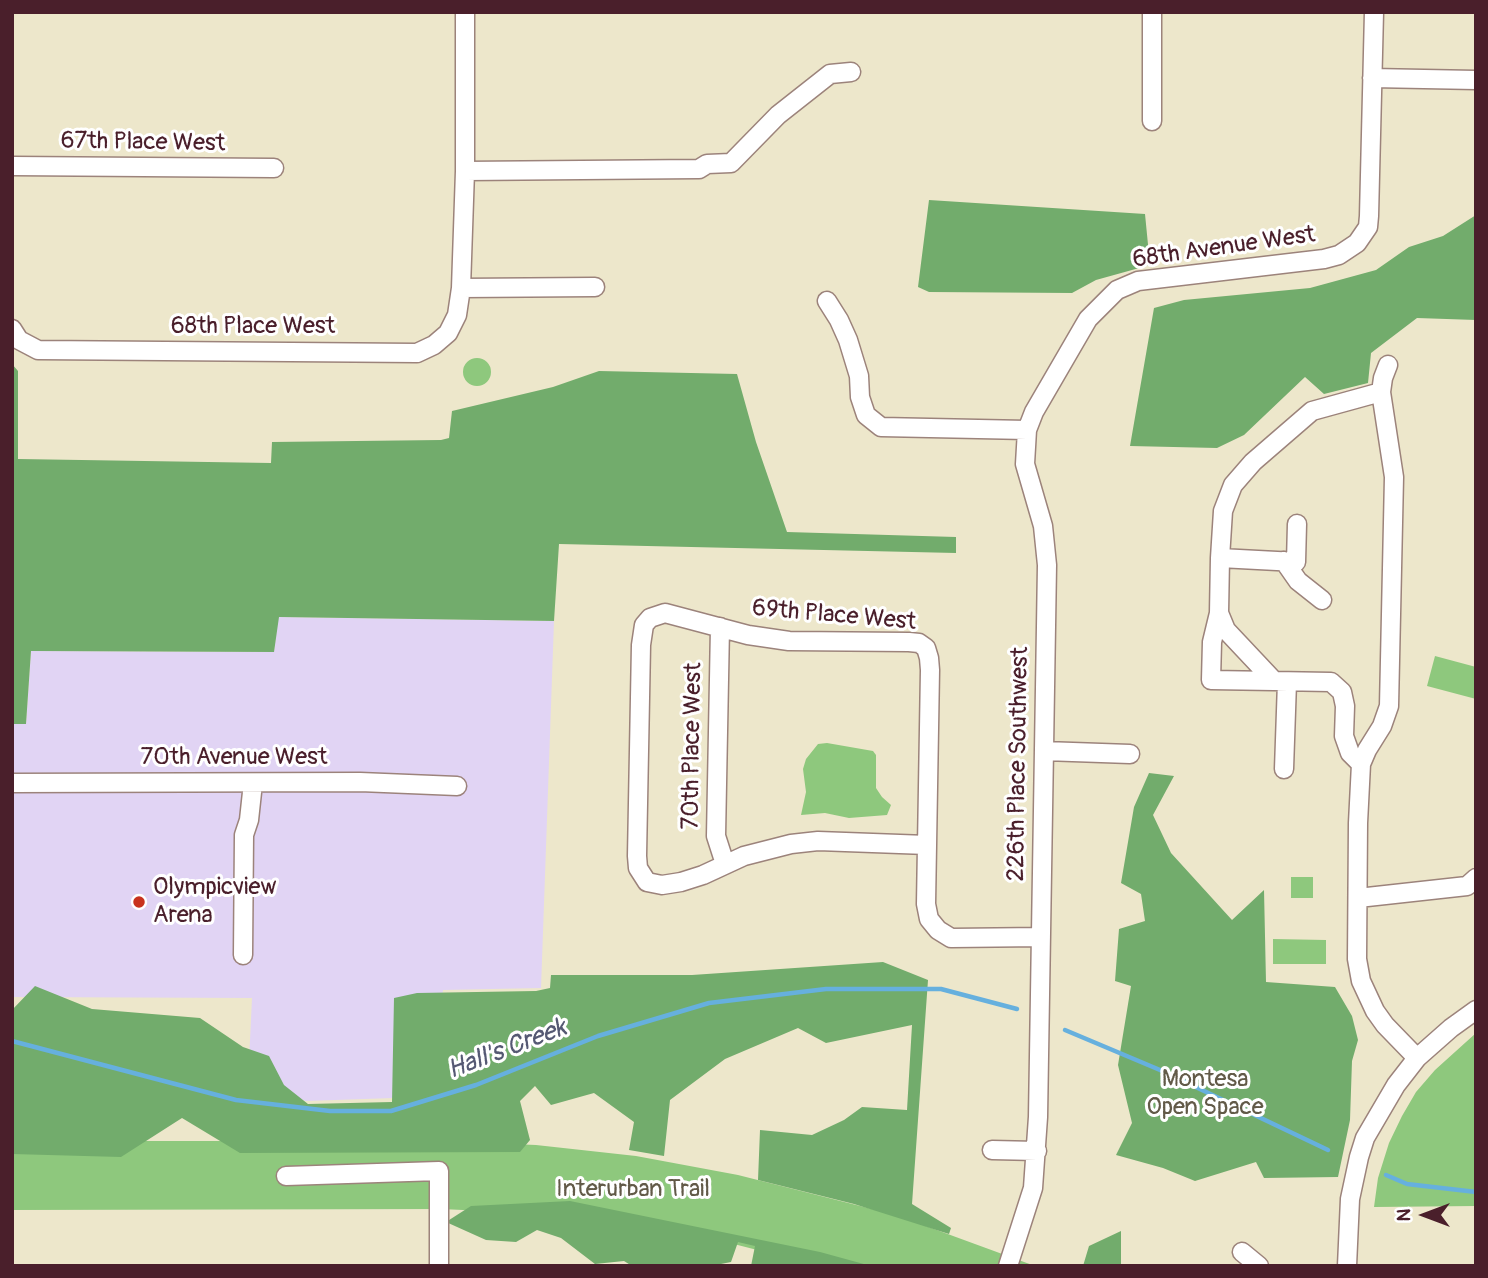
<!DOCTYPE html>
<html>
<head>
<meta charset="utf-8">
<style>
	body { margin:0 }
	#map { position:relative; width:1488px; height:1278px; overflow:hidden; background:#ede7cb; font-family:Pangolin,sans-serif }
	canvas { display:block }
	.frame { position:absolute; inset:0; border:14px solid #4a1f2b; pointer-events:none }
	.north { position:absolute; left:1390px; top:1180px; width:70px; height:70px; -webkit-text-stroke:5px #fff; paint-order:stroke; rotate:270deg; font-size:19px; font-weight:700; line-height:28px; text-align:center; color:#4a1f2b }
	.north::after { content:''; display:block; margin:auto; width:24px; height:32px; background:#4a1f2b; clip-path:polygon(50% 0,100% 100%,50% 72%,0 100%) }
</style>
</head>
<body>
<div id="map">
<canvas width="1488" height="1278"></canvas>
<div class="frame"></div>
<div class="north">N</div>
</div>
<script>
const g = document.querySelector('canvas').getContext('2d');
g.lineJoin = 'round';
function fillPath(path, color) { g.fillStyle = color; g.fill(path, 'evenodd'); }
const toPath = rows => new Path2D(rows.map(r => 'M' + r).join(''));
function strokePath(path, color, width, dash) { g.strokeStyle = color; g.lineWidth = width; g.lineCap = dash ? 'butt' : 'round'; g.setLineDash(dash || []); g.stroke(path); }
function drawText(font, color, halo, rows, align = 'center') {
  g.font = font + ' Pangolin,sans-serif'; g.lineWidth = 6; g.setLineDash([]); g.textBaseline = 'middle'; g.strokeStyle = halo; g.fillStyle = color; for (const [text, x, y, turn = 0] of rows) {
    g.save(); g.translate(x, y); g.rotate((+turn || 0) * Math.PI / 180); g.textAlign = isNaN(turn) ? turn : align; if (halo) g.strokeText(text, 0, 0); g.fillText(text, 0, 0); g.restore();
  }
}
fillPath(toPath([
	[278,617,554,621,541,988,443,990,431,1085,394,1098,306,1101,248,1082,252,998,12,997,12,724,26,724,31,651,274,652]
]), '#e1d4f4');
fillPath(toPath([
	'463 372a14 14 0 1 1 28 0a14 14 0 1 1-28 0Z',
	[1435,656,1476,667,1476,699,1427,686],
	[827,743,873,751,876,755,876,788,882,797,891,805,887,815,849,818,825,813,801,815,806,792,803,769,806,759,818,744],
	[1291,877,1313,877,1313,898,1291,898],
	[1273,939,1326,940,1326,964,1273,964],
	[1476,1033,1476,1206,1374,1207,1378,1178,1389,1143,1402,1116,1416,1092,1435,1070],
	[12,1141,442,1141,536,1145,636,1156,738,1175,872,1209,904,1218,1035,1266,820,1266,722,1241,528,1213,441,1209,12,1210]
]), '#8ec87d');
fillPath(toPath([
	[929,200,1145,214,1150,265,1096,280,1072,293,929,292,918,287],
	[1476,215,1476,320,1417,318,1371,353,1368,383,1324,394,1305,377,1244,435,1217,448,1130,446,1154,308,1184,300,1310,288,1376,270,1409,247,1443,236],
	[12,364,18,371,18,459,271,463,272,442,441,440,449,438,452,411,553,387,599,371,737,374,756,442,787,532,956,537,956,553,559,544,554,621,279,617,274,652,31,651,26,724,12,724],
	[1149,773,1174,776,1153,815,1171,853,1232,920,1264,890,1266,982,1335,987,1352,1016,1358,1040,1352,1061,1350,1120,1338,1177,1264,1178,1256,1162,1195,1181,1163,1168,1116,1155,1132,1123,1118,1065,1131,986,1115,981,1119,929,1145,921,1141,894,1121,883,1134,807],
	[883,962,928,980,912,1204,951,1228,949,1234,854,1204,758,1180,760,1130,812,1135,844,1120,862,1107,907,1110,912,1025,826,1043,798,1028,725,1059,670,1100,664,1156,629,1150,634,1122,594,1093,551,1105,535,1086,520,1101,530,1140,520,1152,240,1153,182,1118,121,1157,12,1154,12,1010,35,986,92,1009,200,1018,243,1047,269,1056,284,1085,308,1104,392,1102,394,998,417,993,536,991,550,988,551,975,692,975],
	[570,1201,820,1252,871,1266,751,1266,755,1246,738,1242,731,1262,711,1266,632,1266,624,1261,595,1264,561,1238,537,1230,516,1242,486,1240,446,1222,471,1206],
	[1121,1231,1121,1266,1083,1266,1089,1246]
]), '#72ac6c');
strokePath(toPath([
	[1065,1030,1160,1070,1328,1150],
	[12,1041,236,1100,330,1111,391,1111,476,1085,598,1036,709,1003,826,989,941,989,1017,1009],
	[1386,1175,1407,1184,1476,1192]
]), '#66b0de', 4.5);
const minor = toPath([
	[1372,78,1476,80],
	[1152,121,1152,12],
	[12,166,274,168],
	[465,171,699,169,707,164,731,163,778,115,830,74,851,72],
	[461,288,595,287],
	[827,301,839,320,848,340,859,376,860,397,866,415,881,427,1027,430],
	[12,329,19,340,38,350,417,353,434,345,448,333,457,315,461,288,465,171,465,12],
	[1388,365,1383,378,1381,392,1394,477,1389,706,1382,726,1367,750,1361,764,1358,823,1357,959,1361,981,1375,1011,1385,1025,1417,1058],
	[1220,558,1296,562,1297,524],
	[1284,561,1298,581,1322,600],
	[1219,613,1212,642,1211,680,1274,681],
	[720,627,716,836,725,864],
	[1044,751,1130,754],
	[1361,764,1350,753,1344,736,1345,706,1342,692,1331,682,1274,681,1226,630,1219,613,1220,558,1223,511,1233,485,1253,462,1312,411,1381,392],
	[1284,769,1287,682],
	[12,783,360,782,457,786],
	[927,845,818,841,791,844,744,856,703,875,681,882,662,885,647,882,638,868,637,856,641,645,644,625,650,618,665,613,748,635,789,641,909,642,919,643,926,648,929,658,930,670,926,904,929,919,938,930,951,938,1041,937],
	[1358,898,1467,886,1476,878],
	[243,955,244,835,249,820,253,783],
	[992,1150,1037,1151],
	[286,1176,439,1171,439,1266],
	[1242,1252,1259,1266],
	[1008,1266,1033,1188,1038,1117,1047,565,1043,526,1025,464,1027,430,1034,412,1088,319,1117,290,1138,281,1324,259,1339,255,1357,243,1368,227,1369,216,1374,12],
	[1347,1266,1350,1199,1359,1157,1365,1138,1396,1085,1417,1058,1451,1028,1476,1010]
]);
strokePath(minor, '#9c837b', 21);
strokePath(minor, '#fff', 18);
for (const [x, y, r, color] of [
	[139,902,7,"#c8321e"]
]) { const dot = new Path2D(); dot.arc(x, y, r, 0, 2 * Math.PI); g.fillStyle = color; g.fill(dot); strokePath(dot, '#fff', 2.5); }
drawText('24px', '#4a1f2b', '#fff', [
	["67th Place West",143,143,1],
	["68th Avenue West",1224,248,-8],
	["68th Place West",253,327],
	["69th Place West",834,616,5],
	["70th Place West",693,746,-89],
	["70th Avenue West",234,758],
	["226th Place Southwest",1019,764,-89]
]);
drawText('24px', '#4a1f2b', '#fff', [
	["Olympicview",153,888],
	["Arena",153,916]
], 'left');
drawText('24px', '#625a48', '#fff', [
	["Montesa",1205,1080],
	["Open Space",1205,1108],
	["Interurban Trail",633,1190]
]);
drawText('italic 26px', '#555973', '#fff', [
	["Hall's Creek",507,1050,-21]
]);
</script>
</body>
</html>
